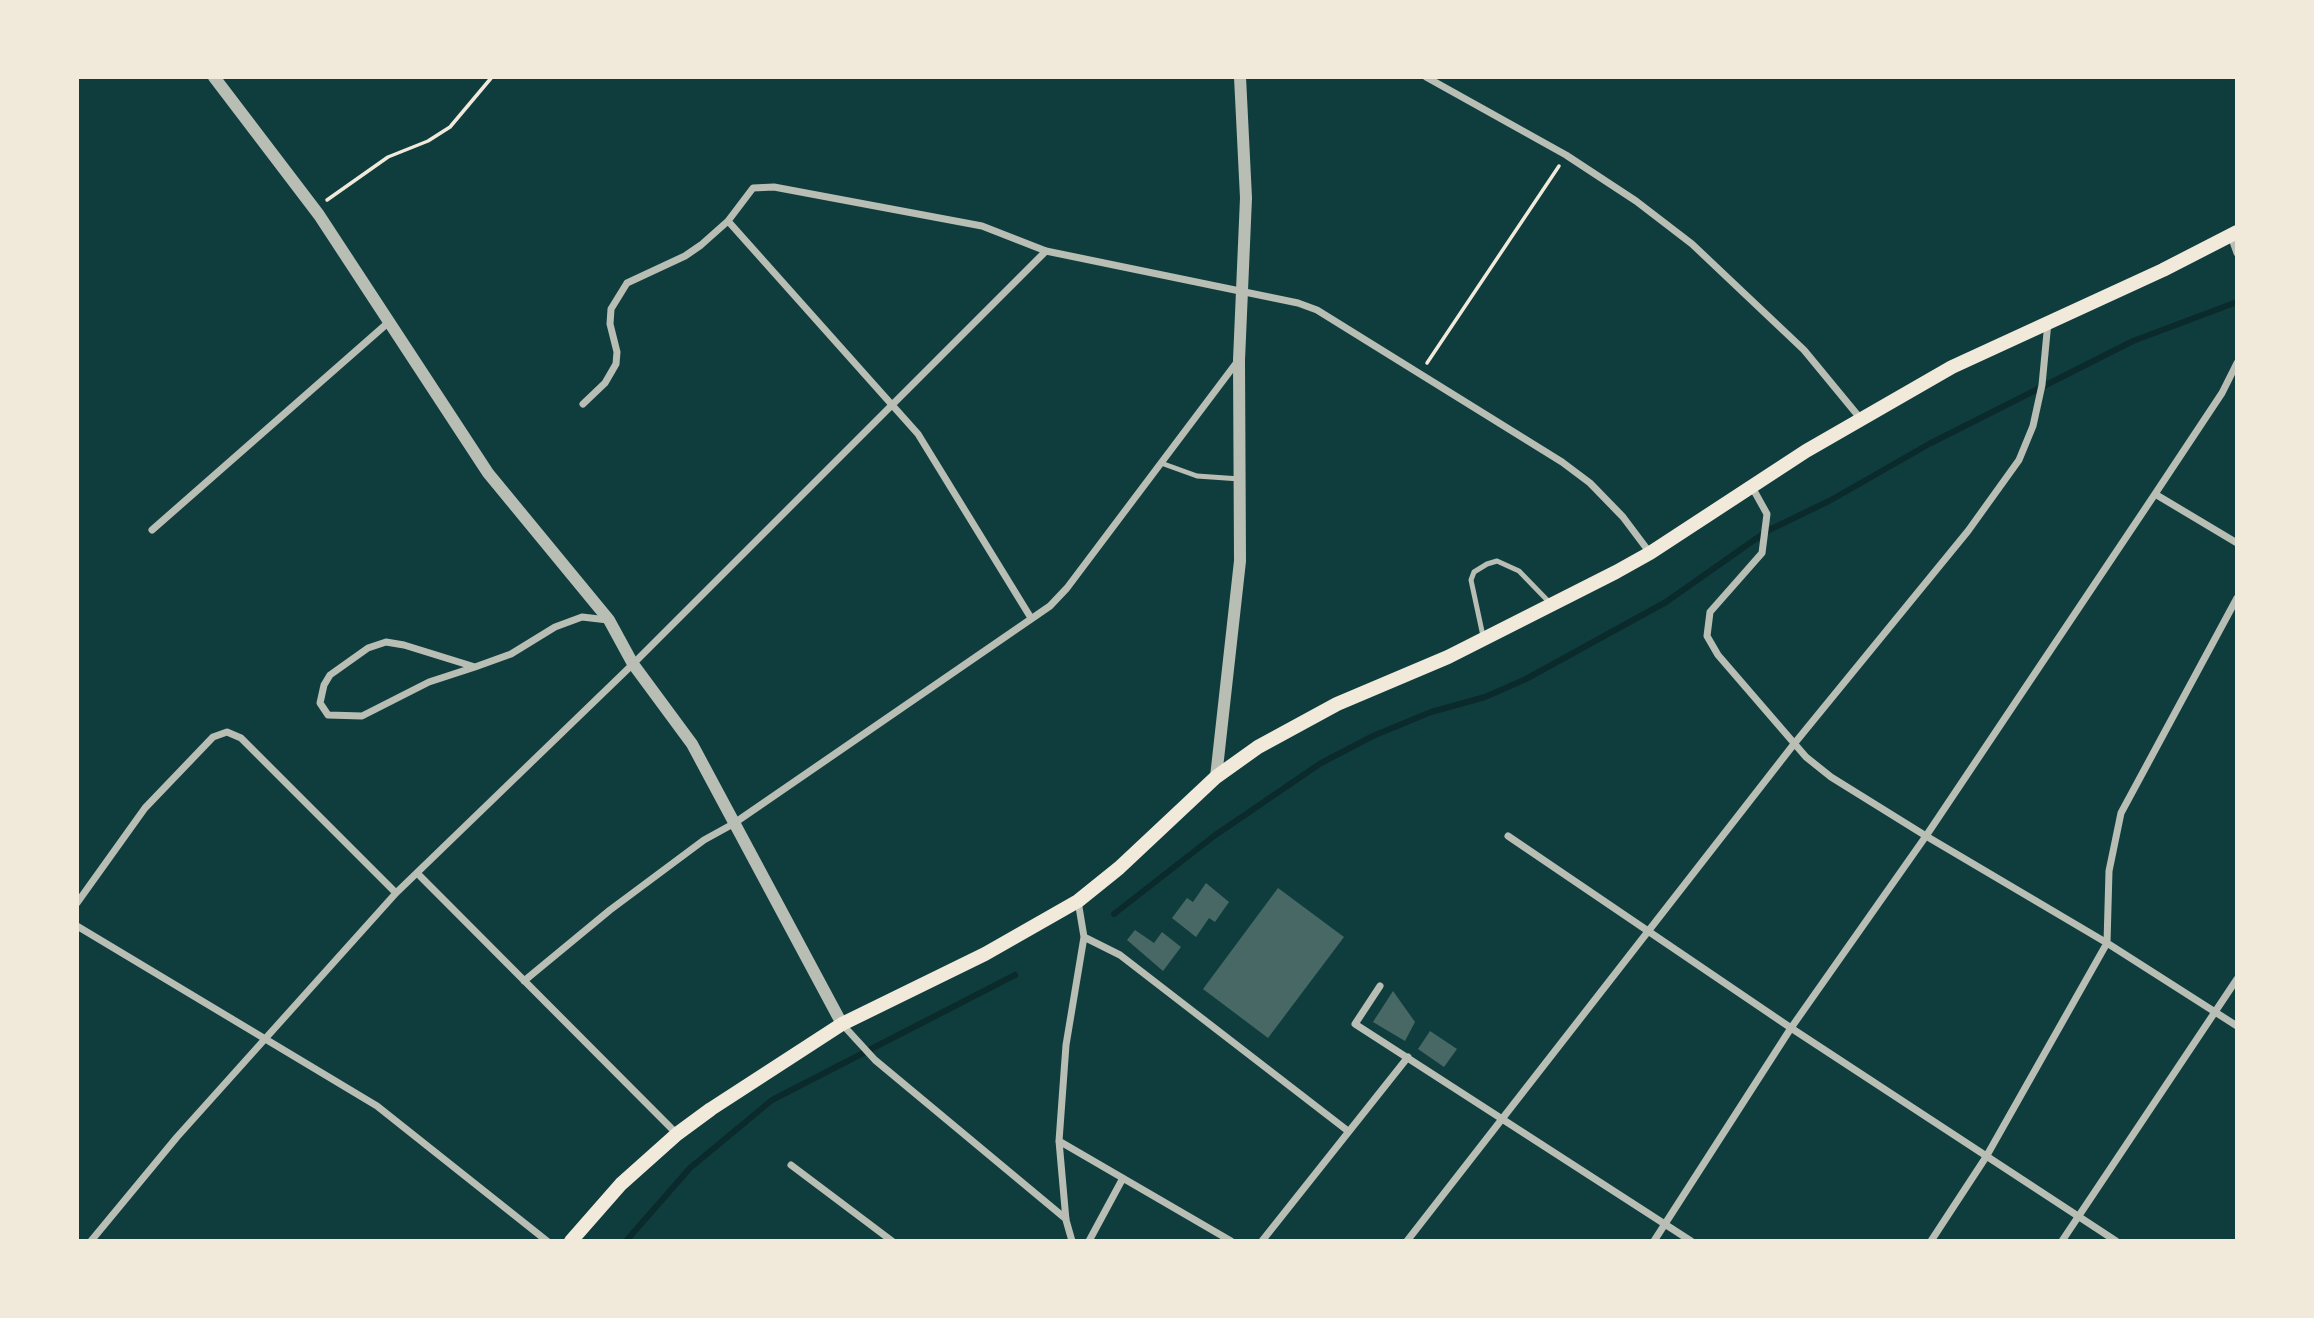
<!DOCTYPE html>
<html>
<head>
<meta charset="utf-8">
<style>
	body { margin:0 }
	#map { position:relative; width:2314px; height:1318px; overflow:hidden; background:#0f3d3e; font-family:Roboto,sans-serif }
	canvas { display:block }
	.frame { position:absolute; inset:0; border:79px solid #f1e9da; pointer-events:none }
</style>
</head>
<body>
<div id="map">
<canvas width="2314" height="1318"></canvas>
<div class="frame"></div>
</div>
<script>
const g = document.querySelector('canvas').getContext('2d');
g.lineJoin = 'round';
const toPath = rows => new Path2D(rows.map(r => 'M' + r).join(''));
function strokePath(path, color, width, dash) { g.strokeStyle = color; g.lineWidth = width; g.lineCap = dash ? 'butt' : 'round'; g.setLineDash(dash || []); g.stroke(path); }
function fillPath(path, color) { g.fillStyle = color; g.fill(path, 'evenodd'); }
strokePath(toPath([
	[1114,914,1214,836,1321,763,1373,736,1431,712,1485,697,1526,679,1666,602,1767,531,1831,500,1929,444,2133,341,2237,302],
	[626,1241,690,1168,772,1100,1015,975]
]), '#0a2a2b', 6);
fillPath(toPath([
	[1206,883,1229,902,1215,922,1209,918,1196,937,1172,918,1187,898,1193,902],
	[1278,888,1344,937,1268,1038,1203,989],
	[1135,930,1154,943,1162,932,1181,947,1163,971,1127,940],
	[1393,991,1415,1022,1405,1041,1373,1022],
	[1430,1031,1457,1049,1444,1067,1418,1049]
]), '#486865');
strokePath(toPath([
	[327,200,388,157,428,141,450,127,492,77],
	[1427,363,1559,166]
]), '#f1e9da', 3.5);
strokePath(toPath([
	[1161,463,1197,476,1240,479],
	[1483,636,1471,580,1474,572,1487,564,1497,561,1519,571,1551,604]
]), '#b8beb3', 5);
strokePath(toPath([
	[1426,77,1566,155,1636,201,1692,244,1804,350,1860,418],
	[728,221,918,434,1031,618],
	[2231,236,2237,253],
	[583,404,605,383,616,364,617,352,610,324,611,309,627,283,685,256,701,245,728,221,753,188,774,187,982,226,1046,251,1298,303,1317,310,1562,462,1590,483,1623,517,1650,553],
	[1752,487,1767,514,1762,553,1710,612,1707,636,1718,655,1806,757,1831,777,1926,836,2107,943,2237,1026],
	[2155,494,2237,543],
	[152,530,390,321],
	[475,667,429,682,362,716,328,715,320,703,324,685,330,675,368,648,386,642,404,645,475,667,511,654,555,627,582,617,608,620],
	[1508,836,1791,1028,2116,1241],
	[417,873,677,1134],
	[77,903,145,808,213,737,227,732,241,738,396,893],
	[77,926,377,1106,547,1241],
	[1084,937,1120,955,1348,1131],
	[524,981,610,910,704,840,733,824,1050,606,1067,588,1237,362],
	[1380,986,1355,1024,1691,1241],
	[842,1024,875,1060,1066,1219],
	[1059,1141,1231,1241],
	[791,1165,892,1241],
	[91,1241,177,1137,396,893,633,664,1046,251],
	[1072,1241,1066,1220,1059,1141,1066,1045,1084,937,1078,901],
	[1089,1241,1123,1178],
	[1262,1241,1408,1057],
	[1407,1241,1794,744,1968,531,2019,460,2033,426,2042,385,2048,322],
	[1654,1241,1791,1028,1926,836,2155,494,2222,393,2237,363],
	[1931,1241,1986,1157,2107,943,2109,871,2121,813,2237,598],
	[2062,1241,2237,979]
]), '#b8beb3', 7);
strokePath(toPath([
	[214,77,319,215,488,473,609,620,633,664,692,744,842,1024],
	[1216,777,1240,561,1239,360,1246,198,1240,77]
]), '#b8beb3', 12);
strokePath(toPath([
	[571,1241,621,1184,677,1134,711,1109,842,1024,985,954,1078,901,1119,868,1216,777,1258,747,1337,704,1448,657,1616,572,1650,553,1806,451,1952,367,2163,270,2237,232]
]), '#f1e9da', 14);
</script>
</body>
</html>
